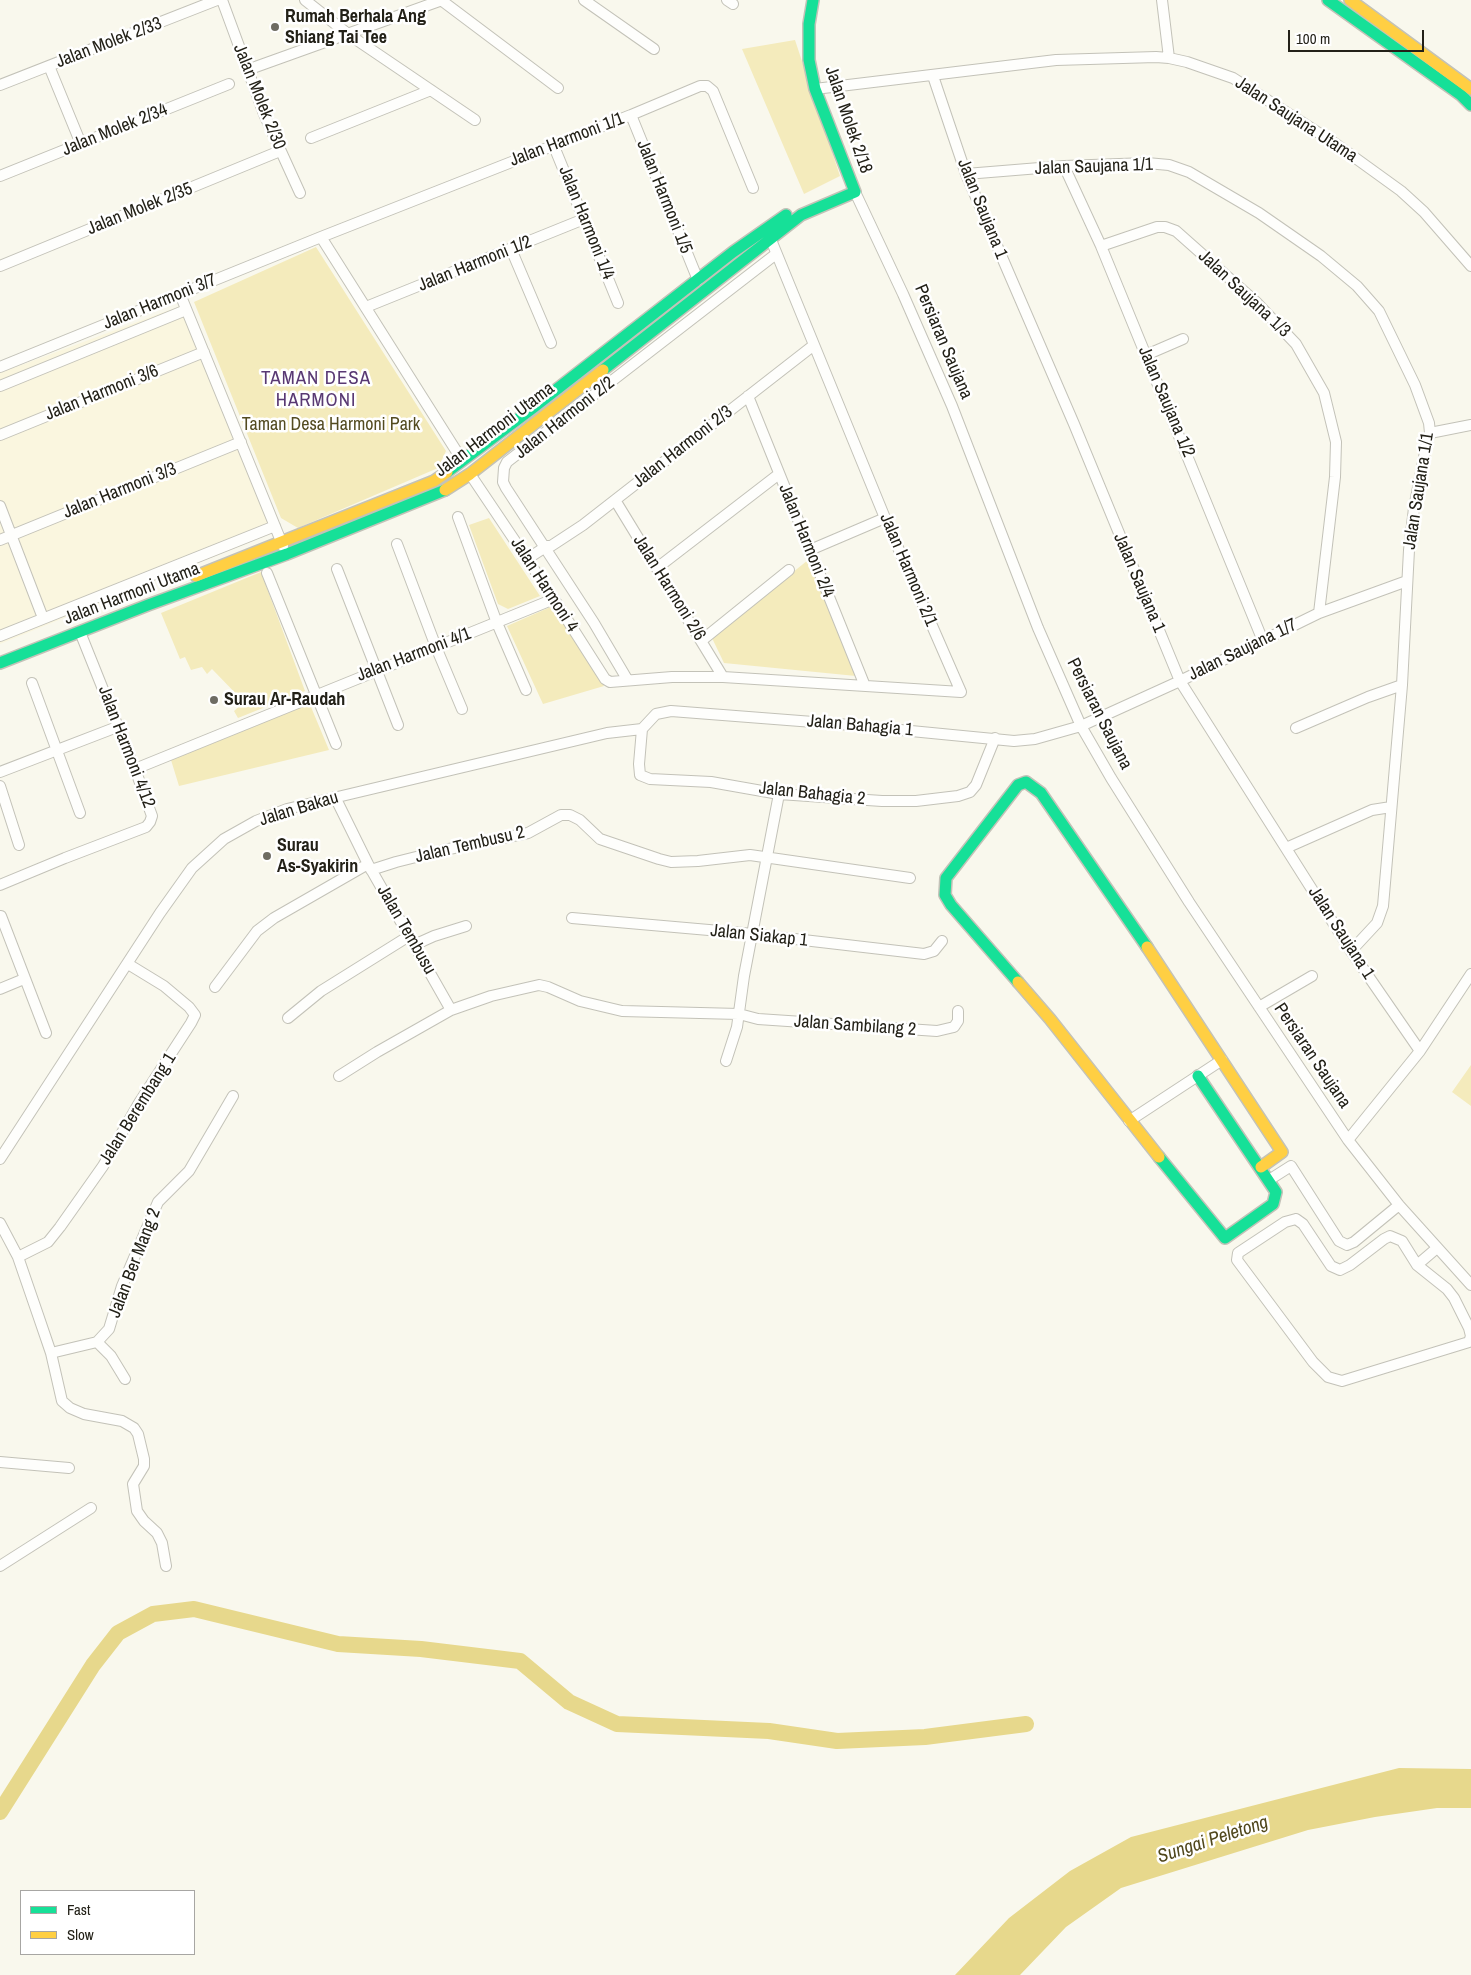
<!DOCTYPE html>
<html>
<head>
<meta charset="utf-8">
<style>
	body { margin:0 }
	#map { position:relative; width:1471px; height:1975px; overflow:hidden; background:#f9f8ed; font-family:"Archivo Narrow",sans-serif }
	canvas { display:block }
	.legend { position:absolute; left:20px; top:1890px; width:175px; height:65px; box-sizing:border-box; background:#fff; border:1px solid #a7a6a3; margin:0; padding:6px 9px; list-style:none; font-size:15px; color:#232118 }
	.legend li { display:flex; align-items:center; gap:10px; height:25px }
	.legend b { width:25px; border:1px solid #a7a6a3 }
	.scale { position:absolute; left:1288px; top:30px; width:136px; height:22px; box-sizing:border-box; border:2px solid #232118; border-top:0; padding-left:6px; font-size:15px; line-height:18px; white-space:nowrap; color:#232118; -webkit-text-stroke:4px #fff; paint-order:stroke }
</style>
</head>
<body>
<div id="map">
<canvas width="1471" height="1975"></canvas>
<ul class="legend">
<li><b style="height:6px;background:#16e098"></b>Fast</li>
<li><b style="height:6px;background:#ffcf43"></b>Slow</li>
</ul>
<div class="scale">100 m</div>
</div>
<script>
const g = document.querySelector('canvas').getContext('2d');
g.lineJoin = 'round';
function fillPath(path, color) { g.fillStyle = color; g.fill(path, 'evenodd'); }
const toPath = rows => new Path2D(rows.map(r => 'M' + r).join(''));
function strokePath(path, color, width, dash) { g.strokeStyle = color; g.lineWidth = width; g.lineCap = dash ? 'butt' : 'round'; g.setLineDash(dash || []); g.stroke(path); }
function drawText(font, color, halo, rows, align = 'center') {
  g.font = font + ' "Archivo Narrow",sans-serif'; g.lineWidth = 5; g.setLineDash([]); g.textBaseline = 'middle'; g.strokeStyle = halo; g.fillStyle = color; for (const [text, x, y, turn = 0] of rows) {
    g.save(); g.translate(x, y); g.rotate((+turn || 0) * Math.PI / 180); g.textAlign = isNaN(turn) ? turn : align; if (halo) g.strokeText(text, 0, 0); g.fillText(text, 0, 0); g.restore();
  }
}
fillPath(toPath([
	[188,303,282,529,0,644,0,373]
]), '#faf6df');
fillPath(toPath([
	[795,40,840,176,804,194,742,49],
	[316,247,446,451,438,468,298,528,281,518,194,302],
	[489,518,540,596,508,609,498,604,469,525],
	[808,560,856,676,724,663,712,638],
	[261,572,305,691,238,718,234,711,244,702,212,669,207,674,202,667,191,670,185,657,180,659,161,613],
	[555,605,604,686,543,704,507,626],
	[304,705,311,707,329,750,179,786,171,760],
	[1471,1065,1471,1106,1452,1092]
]), '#f4ebbc');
fillPath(toPath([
	[1399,1768,1471,1769,1471,1808,1437,1808,1375,1817,1308,1830,1121,1888,1066,1927,1020,1975,955,1975,1009,1918,1070,1871,1131,1837]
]), '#e7d88c');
strokePath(toPath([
	[0,1812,93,1665,118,1633,153,1614,194,1609,338,1644,421,1649,520,1661,569,1702,617,1724,769,1731,837,1741,925,1737,1026,1724]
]), '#e7d88c', 16);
const street = toPath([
	[222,0,264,114,300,193],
	[305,0,348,34,475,120],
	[441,0,558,88],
	[584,0,654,49],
	[727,0,733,4],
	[1162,0,1169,58],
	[49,66,81,144],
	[247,70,442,0],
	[933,76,966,174,1074,424,1180,681,1351,951,1420,1051],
	[0,85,217,0],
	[815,89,1056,60,1156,57,1169,58,1187,62,1233,78,1336,144,1401,191,1424,212,1471,266],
	[631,115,698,280],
	[311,138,431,90],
	[553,144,618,303],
	[1064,166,1101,246,1263,641],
	[966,174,1064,166,1147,163,1169,165,1189,172,1259,213,1321,256,1357,286,1379,311,1415,385,1429,423,1430,433,1426,447,1414,508,1409,550,1402,685,1383,906,1377,923,1351,951],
	[0,176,229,84],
	[855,192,903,294,952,406,1038,628,1081,726,1111,778,1189,902,1348,1140,1399,1205,1471,1285],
	[321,237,462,460],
	[1101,246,1157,227,1165,227,1176,231,1256,302,1296,344,1324,393,1336,442,1335,477,1319,613],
	[511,249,551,343],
	[0,266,280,151],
	[180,294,283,546],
	[366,307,584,219],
	[1146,355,1183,339],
	[0,367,321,237,631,115,700,86,707,86,713,91,753,188],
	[0,386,186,310],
	[748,396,865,686],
	[1430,433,1471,425],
	[0,435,204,352],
	[470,474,554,599,605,679,610,682,672,677,723,677,961,692,885,518,769,235],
	[615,500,723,677],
	[0,506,43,618],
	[458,517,497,623,526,690],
	[0,540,241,442],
	[397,544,436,647,462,709],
	[810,550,885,518],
	[527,559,547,546,551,546,583,525,814,345],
	[657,568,779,474],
	[337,569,398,725],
	[267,573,336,744],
	[0,636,275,526],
	[701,641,789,570],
	[627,679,594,623,506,488,503,482,504,468,507,462,776,254],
	[32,683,80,813],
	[1296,728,1368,697,1402,685],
	[642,729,656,714,671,711,839,724,1014,741,1035,739,1081,726,1180,681,1319,613,1407,581],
	[642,729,639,764,640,775,650,779,711,782,779,794,882,801,916,801,958,796,970,792,976,785,995,738],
	[135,769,554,599],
	[0,772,117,727],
	[0,786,19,845],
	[335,797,368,864,451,1010],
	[1286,848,1372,810,1391,807],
	[371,870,396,862,444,850,528,833,561,815,570,815,580,820,600,839,659,859,671,862,698,861,750,855,910,878],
	[0,885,65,858,146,827,150,822,152,816,135,769,80,632],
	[1,916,46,1033],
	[572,918,743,933,924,954,934,951,942,941],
	[414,945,434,936,466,926],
	[215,987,257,931,274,918,368,864],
	[0,989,24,979],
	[1259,1007,1312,976],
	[288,1018,321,991,409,936],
	[726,1061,737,1027,744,976,779,794],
	[339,1076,377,1052,451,1010,491,996,539,985,548,987,580,1001,622,1011,739,1014,758,1019,937,1031,954,1027,958,1021,958,1011],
	[1129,1121,1222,1060],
	[1348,1140,1420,1051,1471,974],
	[0,1159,160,913,192,868,224,839,256,821,287,809,607,733,642,729],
	[1269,1180,1291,1166,1339,1241,1347,1245,1354,1242,1399,1205],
	[1296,1219,1303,1224,1331,1266,1340,1270,1350,1265,1384,1239,1390,1236,1402,1241,1417,1265,1447,1289,1454,1298,1469,1328,1471,1336,1469,1342,1342,1381,1328,1377,1313,1362,1237,1260,1238,1253,1285,1222,1296,1219],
	[0,1223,18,1257,38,1315,51,1353,62,1401,70,1408,84,1414,122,1421,134,1428,138,1434,144,1459,144,1466,133,1484,137,1511,144,1521,157,1533,162,1543,166,1566],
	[18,1257,48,1242,60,1227,103,1166,139,1103,191,1023,195,1015,189,1007,164,986,128,964],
	[1417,1265,1437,1248],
	[97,1342,111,1356,125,1379],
	[51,1353,97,1342,109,1329,122,1286,158,1202,189,1171,233,1096],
	[0,1462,69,1468],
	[0,1566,91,1508]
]);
const fast = toPath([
	[1328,0,1461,95,1471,105],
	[603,370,801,215,855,192,815,89,809,60,809,24,813,0],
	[447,472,534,407,733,252,786,215],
	[0,663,148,605,287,554,445,490],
	[1018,982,951,905,945,895,946,878,1018,785,1026,782,1041,793,1147,947],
	[1159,1157,1225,1238,1273,1204,1276,1192,1198,1076]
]);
const slow = toPath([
	[1350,0,1471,89],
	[445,490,470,474,603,370],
	[196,576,434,481,447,472],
	[1147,947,1282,1152,1261,1167],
	[1018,982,1050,1019,1159,1157]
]);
strokePath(street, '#c3c2b8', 12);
strokePath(fast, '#c3c2b8', 14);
strokePath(slow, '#c3c2b8', 14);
strokePath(street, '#fefefc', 10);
strokePath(fast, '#16e098', 11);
strokePath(slow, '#ffcf43', 11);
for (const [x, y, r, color] of [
	[275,27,5,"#6e6c63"],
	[214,700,5,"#6e6c63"],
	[267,856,5,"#6e6c63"]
]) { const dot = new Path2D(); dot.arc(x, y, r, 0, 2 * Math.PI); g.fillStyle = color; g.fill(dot); strokePath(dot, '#fff', 2); }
drawText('bold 18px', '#232118', '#fff', [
	["Rumah Berhala Ang",285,17],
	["Shiang Tai Tee",285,38],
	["Surau Ar-Raudah",224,700],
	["Surau",277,846],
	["As-Syakirin",277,867]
], 'left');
drawText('18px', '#232118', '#fff', [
	["Jalan Molek 2/33",109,43,-21],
	["Jalan Molek 2/30",259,97,68],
	["Jalan Molek 2/18",848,120,71],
	["Jalan Saujana Utama",1296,120,33],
	["Jalan Molek 2/34",115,130,-22],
	["Jalan Harmoni 1/1",567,140,-21],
	["Jalan Saujana 1/1",1094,167,-2],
	["Jalan Harmoni 1/5",664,197,68],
	["Jalan Molek 2/35",140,209,-22],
	["Jalan Saujana 1",982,209,68],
	["Jalan Harmoni 1/4",586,223,68],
	["Jalan Harmoni 1/2",475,264,-22],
	["Jalan Saujana 1/3",1244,294,43],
	["Jalan Harmoni 3/7",160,302,-22],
	["Persiaran Saujana",943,342,67],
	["Jalan Harmoni 3/6",102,393,-22],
	["Jalan Saujana 1/2",1166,402,67],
	["Jalan Harmoni 2/2",565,418,-38],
	["Jalan Harmoni Utama",495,430,-37],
	["Jalan Harmoni 2/3",683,447,-38],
	["Jalan Harmoni 3/3",120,491,-22],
	["Jalan Saujana 1/1",1419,491,-81],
	["Jalan Harmoni 2/4",806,541,68],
	["Jalan Harmoni 2/1",908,570,67],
	["Jalan Saujana 1",1139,583,67],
	["Jalan Harmoni 4",544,585,57],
	["Jalan Harmoni 2/6",669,588,58],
	["Jalan Harmoni Utama",132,594,-21],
	["Jalan Saujana 1/7",1243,650,-26],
	["Jalan Harmoni 4/1",414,655,-21],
	["Persiaran Saujana",1099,714,63],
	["Jalan Bahagia 1",860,726,5],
	["Jalan Harmoni 4/12",126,747,69],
	["Jalan Bahagia 2",812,794,6],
	["Jalan Bakau",299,809,-17],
	["Jalan Tembusu 2",470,845,-13],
	["Jalan Tembusu",406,930,60],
	["Jalan Saujana 1",1341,933,57],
	["Jalan Siakap 1",759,936,6],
	["Jalan Sambilang 2",855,1026,4],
	["Persiaran Saujana",1312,1056,56],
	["Jalan Berembang 1",138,1109,-58],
	["Jalan Ber Mang 2",135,1263,-69]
]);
drawText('18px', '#534b20', '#fff', [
	["Taman Desa Harmoni Park",331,425]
]);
g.letterSpacing = '1px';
drawText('19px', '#593973', '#fff', [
	["TAMAN DESA",316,379],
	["HARMONI",316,401]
]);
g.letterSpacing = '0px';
drawText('italic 19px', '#50471c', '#fff', [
	["Sungai Peletong",1213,1840,-18]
]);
</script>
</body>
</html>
